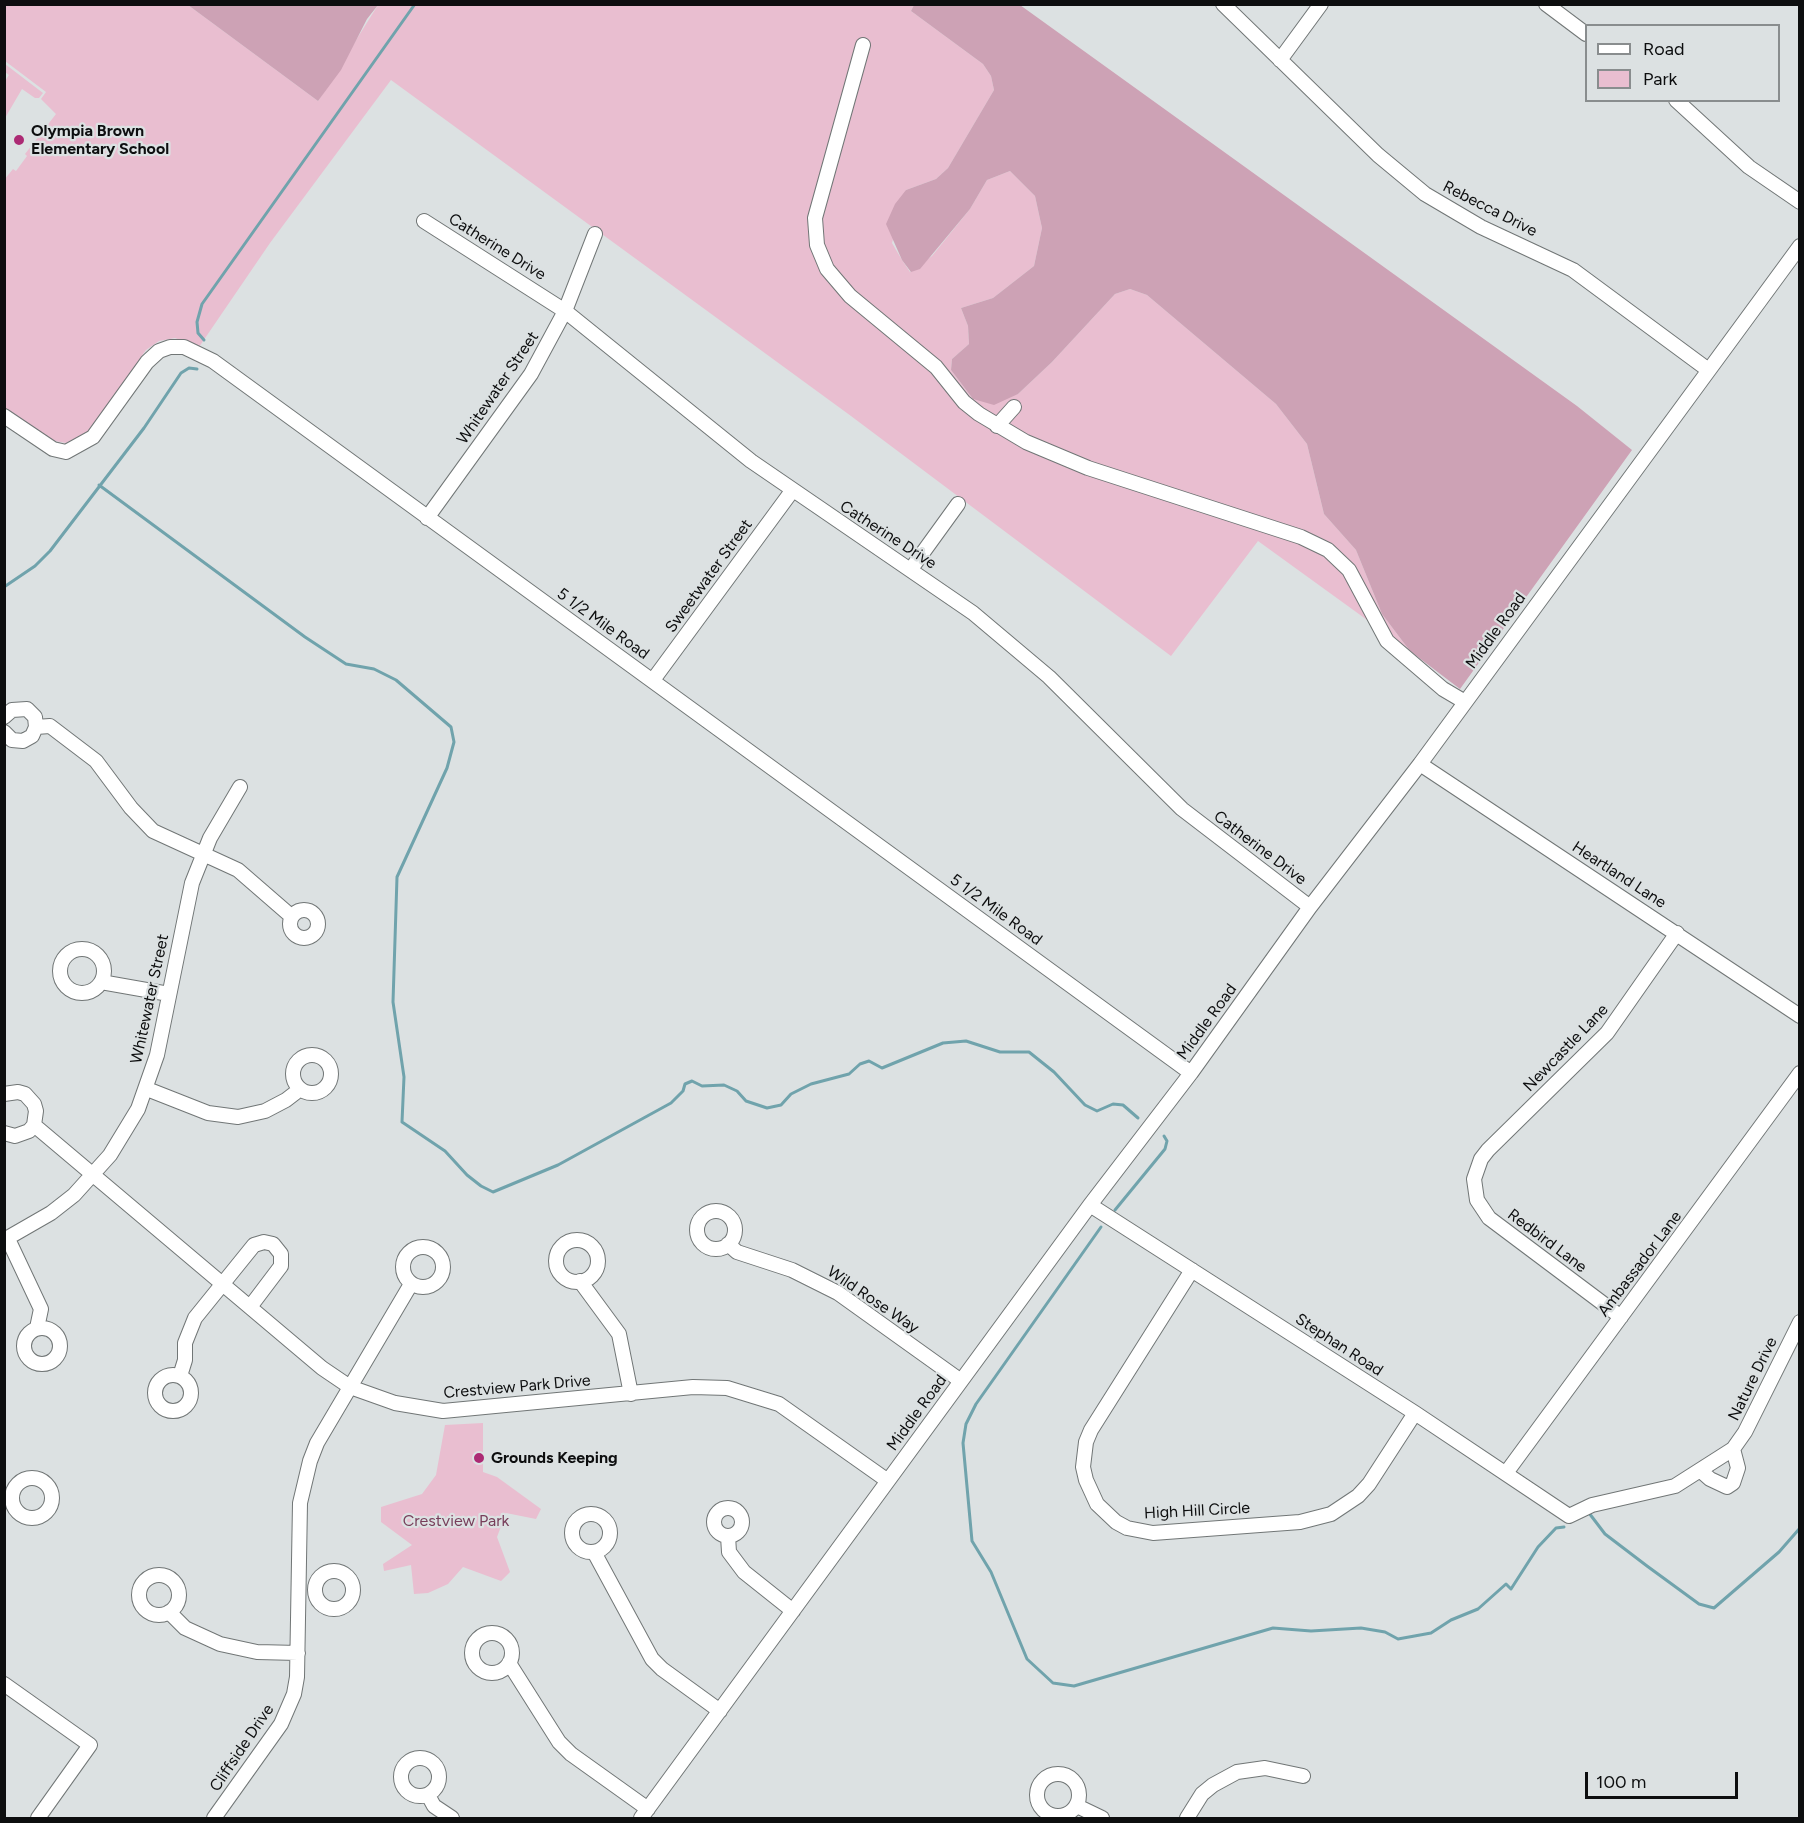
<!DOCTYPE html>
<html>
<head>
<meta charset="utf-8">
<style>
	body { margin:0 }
	#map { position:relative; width:1804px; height:1823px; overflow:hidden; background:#dce1e2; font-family:Figtree,sans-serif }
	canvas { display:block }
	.frame { position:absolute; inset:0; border:6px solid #0d0e0f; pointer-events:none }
	.legend { position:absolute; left:1585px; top:24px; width:195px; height:78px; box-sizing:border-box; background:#dce1e2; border:2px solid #898d8e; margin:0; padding:8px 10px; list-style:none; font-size:18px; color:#0d0e0f }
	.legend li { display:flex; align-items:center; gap:12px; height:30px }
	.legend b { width:30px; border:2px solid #898d8e }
	.scale { position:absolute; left:1585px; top:1772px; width:153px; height:27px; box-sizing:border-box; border:3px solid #0d0e0f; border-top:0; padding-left:8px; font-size:18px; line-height:21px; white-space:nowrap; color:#0d0e0f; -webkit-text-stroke:4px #dce1e2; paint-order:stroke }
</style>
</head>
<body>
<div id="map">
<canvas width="1804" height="1823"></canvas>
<div class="frame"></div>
<ul class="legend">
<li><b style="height:8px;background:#fff"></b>Road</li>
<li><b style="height:16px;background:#e9bed0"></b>Park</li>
</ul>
<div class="scale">100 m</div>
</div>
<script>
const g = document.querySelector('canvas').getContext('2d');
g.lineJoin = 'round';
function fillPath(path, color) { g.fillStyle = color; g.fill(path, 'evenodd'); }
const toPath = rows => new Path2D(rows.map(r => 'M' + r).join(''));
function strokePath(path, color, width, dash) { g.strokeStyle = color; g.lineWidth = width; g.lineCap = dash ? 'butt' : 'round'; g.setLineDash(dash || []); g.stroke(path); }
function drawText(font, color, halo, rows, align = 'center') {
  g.font = font + ' Figtree,sans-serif'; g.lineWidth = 4.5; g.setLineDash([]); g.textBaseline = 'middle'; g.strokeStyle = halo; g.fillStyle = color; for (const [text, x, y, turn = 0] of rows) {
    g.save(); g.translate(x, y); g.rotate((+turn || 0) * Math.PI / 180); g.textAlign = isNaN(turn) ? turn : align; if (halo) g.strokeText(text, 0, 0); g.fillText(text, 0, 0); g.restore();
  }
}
fillPath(toPath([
	[5,5,188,5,318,101,378,5,914,5,911,11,983,64,991,76,994,90,948,168,936,179,906,190,892,243,902,260,910,272,932,256,970,209,987,180,1010,171,1035,196,1042,228,1034,266,993,298,961,308,968,326,969,344,952,359,951,370,973,399,1018,394,1052,362,1115,294,1130,289,1147,295,1276,404,1307,444,1324,514,1356,550,1382,614,1410,651,1258,541,1171,656,851,416,391,80,270,243,199,347,175,338,159,341,146,350,89,431,66,443,49,440,5,408,4,180,13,169,16,171,27,156,25,154,56,114,41,99,46,92,5,61],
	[5,64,43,93,39,98,35,98,22,89,5,118,5,81,9,75,5,72],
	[483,1423,483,1472,497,1477,541,1509,536,1519,506,1513,497,1537,510,1572,501,1581,463,1567,448,1584,428,1593,414,1594,411,1565,384,1571,383,1564,412,1545,381,1522,381,1507,422,1494,436,1475,445,1425]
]), '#e9bed0');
fillPath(toPath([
	[188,5,378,5,367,19,341,70,318,101],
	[914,5,1020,5,1577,406,1632,450,1460,689,1410,651,1382,614,1356,550,1324,514,1307,444,1276,404,1147,295,1130,289,1115,294,1052,362,1018,394,994,405,973,399,951,370,952,359,969,344,968,326,961,308,993,298,1034,266,1042,228,1035,196,1010,171,987,180,970,209,920,269,911,272,902,260,886,224,895,204,906,190,936,179,948,168,994,90,991,76,983,64,911,11]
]), '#cda2b5');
strokePath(toPath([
	[204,340,198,333,197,322,202,304,415,4],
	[99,485,305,637,346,664,374,669,396,680,451,727,454,742,447,768,397,877,393,1002,404,1077,402,1122,445,1151,467,1175,481,1186,493,1192,558,1165,671,1103,683,1091,685,1084,692,1081,702,1086,724,1085,737,1091,746,1101,767,1108,781,1105,791,1094,811,1084,849,1074,860,1064,869,1061,882,1068,943,1043,966,1041,1000,1052,1029,1052,1054,1072,1085,1105,1097,1111,1113,1104,1123,1105,1138,1118],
	[4,587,35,566,50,551,144,428,181,373,189,368,197,369],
	[1115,1210,1165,1149,1167,1141,1164,1136],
	[1101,1227,976,1404,966,1424,963,1443,972,1541,991,1572,1027,1659,1053,1683,1074,1686,1273,1628,1311,1631,1361,1628,1385,1632,1398,1639,1431,1633,1451,1620,1478,1609,1506,1584,1511,1589,1538,1547,1556,1528,1564,1527],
	[1589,1513,1605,1534,1647,1566,1699,1604,1714,1608,1779,1552,1800,1528]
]), '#70a3ac', 3);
const minor = toPath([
	[1223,4,1378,155,1425,194,1481,227,1573,270,1707,369],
	[1546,4,1586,34],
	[863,45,815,218,817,245,827,269,850,296,936,367,964,402,979,414,1026,442,1088,468,1301,537,1328,550,1349,570,1387,641,1443,689,1465,702],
	[1280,60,1321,4],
	[1676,100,1749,167,1800,202],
	[424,221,565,311,751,461,973,613,1049,677,1182,809,1310,907],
	[4,416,53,449,66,452,93,437,147,362,159,351,170,347,184,347,213,361,1191,1073],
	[997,426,1014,407],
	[427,518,531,374,565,311,595,234],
	[911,569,958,504],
	[653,680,792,491],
	[4,717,12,710,27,709,35,717,36,727,32,736,23,741,12,740,4,732],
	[36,727,50,726,96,761,131,808,153,831,238,870,291,916],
	[1420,764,1800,1016],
	'290 924a14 14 0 1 1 28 0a14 14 0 1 1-28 0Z',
	'60 971a22 22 0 1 1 44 0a22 22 0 1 1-44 0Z',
	[101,982,169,994],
	'293 1074a19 19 0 1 1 38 0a19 19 0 1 1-38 0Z',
	[147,1089,208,1113,238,1117,265,1111,286,1100,299,1090],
	[4,1094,18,1092,25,1094,34,1104,36,1111,34,1125,29,1131,15,1136,4,1133],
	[34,1125,322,1368,350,1387,395,1403,443,1411,693,1387,727,1388,779,1404,888,1481],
	[1090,1205,1415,1413,1569,1516,1592,1505,1675,1486,1733,1449,1745,1432,1800,1322],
	'697 1230a19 19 0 1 1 38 0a19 19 0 1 1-38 0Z',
	[8,1239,41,1309,37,1328],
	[4,1240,51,1213,74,1195,110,1155,138,1109,157,1055,192,883,210,838,240,787],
	'556 1261a21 21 0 1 1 42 0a21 21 0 1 1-42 0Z',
	[728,1244,737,1252,792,1270,838,1293,961,1381],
	'403 1267a20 20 0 1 1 40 0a20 20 0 1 1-40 0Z',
	[1192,1270,1091,1430,1086,1442,1083,1467,1086,1480,1097,1504,1116,1522,1127,1528,1153,1533,1300,1522,1331,1514,1358,1496,1369,1484,1415,1413],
	[580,1281,619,1334,631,1394],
	[1621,1317,1489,1218,1477,1200,1474,1179,1481,1159,1488,1150,1607,1033,1677,933],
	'24 1346a18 18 0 1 1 36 0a18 18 0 1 1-36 0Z',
	'155 1393a18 18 0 1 1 36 0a18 18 0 1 1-36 0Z',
	[180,1376,185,1360,185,1343,195,1318,254,1245,264,1242,273,1244,281,1254,281,1266,250,1307],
	[1701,1471,1710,1479,1727,1487,1733,1483,1738,1468,1733,1449],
	[1506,1473,1800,1073],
	'12 1498a20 20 0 1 1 40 0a20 20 0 1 1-40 0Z',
	'714 1522a14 14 0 1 1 28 0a14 14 0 1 1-28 0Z',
	'572 1533a19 19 0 1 1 38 0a19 19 0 1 1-38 0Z',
	[728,1536,729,1552,744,1572,793,1611],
	[594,1552,652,1659,662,1669,720,1711],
	'315 1590a19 19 0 1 1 38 0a19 19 0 1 1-38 0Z',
	'139 1595a20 20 0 1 1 40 0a20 20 0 1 1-40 0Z',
	[169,1612,185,1628,220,1644,257,1652,298,1653],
	'472 1653a20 20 0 1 1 40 0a20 20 0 1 1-40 0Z',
	[509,1663,559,1742,571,1754,648,1809],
	[4,1684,90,1745,38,1818],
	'401 1777a19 19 0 1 1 38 0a19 19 0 1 1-38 0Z',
	'1037 1795a21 21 0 1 1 42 0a21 21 0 1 1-42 0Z',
	[428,1795,434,1806,452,1818],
	[1077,1806,1102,1818],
	[214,1818,281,1724,294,1694,297,1677,300,1503,310,1461,317,1443,411,1284],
	[641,1818,1090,1205,1191,1073,1310,907,1420,764,1800,246],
	[1187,1818,1202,1794,1213,1785,1237,1772,1265,1768,1303,1776]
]);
strokePath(minor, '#717676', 16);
strokePath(minor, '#fff', 14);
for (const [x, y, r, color] of [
	[19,140,6,"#ac2a74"],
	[479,1458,6,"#ac2a74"]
]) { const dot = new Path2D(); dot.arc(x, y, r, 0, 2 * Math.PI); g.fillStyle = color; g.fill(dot); strokePath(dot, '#dce1e2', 2); }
drawText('bold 16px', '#0d0e0f', '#dce1e2', [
	["Olympia Brown",31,131],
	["Elementary School",31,149],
	["Grounds Keeping",491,1458]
], 'left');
drawText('16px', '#0d0e0f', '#dce1e2', [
	["Rebecca Drive",1490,209,27],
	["Catherine Drive",497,247,32],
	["Whitewater Street",498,388,-56],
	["Catherine Drive",888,535,33],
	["Sweetwater Street",709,576,-54],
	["5 1/2 Mile Road",603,624,36],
	["Middle Road",1496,631,-54],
	["Catherine Drive",1260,848,37],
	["Heartland Lane",1619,875,33],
	["5 1/2 Mile Road",996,910,36],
	["Whitewater Street",150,999,-78],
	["Middle Road",1207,1022,-54],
	["Newcastle Lane",1566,1048,-46],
	["Redbird Lane",1547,1241,37],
	["Ambassador Lane",1640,1264,-53],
	["Wild Rose Way",873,1300,34],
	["Stephan Road",1339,1345,33],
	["Nature Drive",1753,1379,-64],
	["Crestview Park Drive",517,1387,-5],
	["Middle Road",917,1413,-54],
	["High Hill Circle",1197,1511,-3],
	["Cliffside Drive",242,1748,-56]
]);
drawText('16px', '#783f5b', '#dce1e2', [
	["Crestview Park",456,1521]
]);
</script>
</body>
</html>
